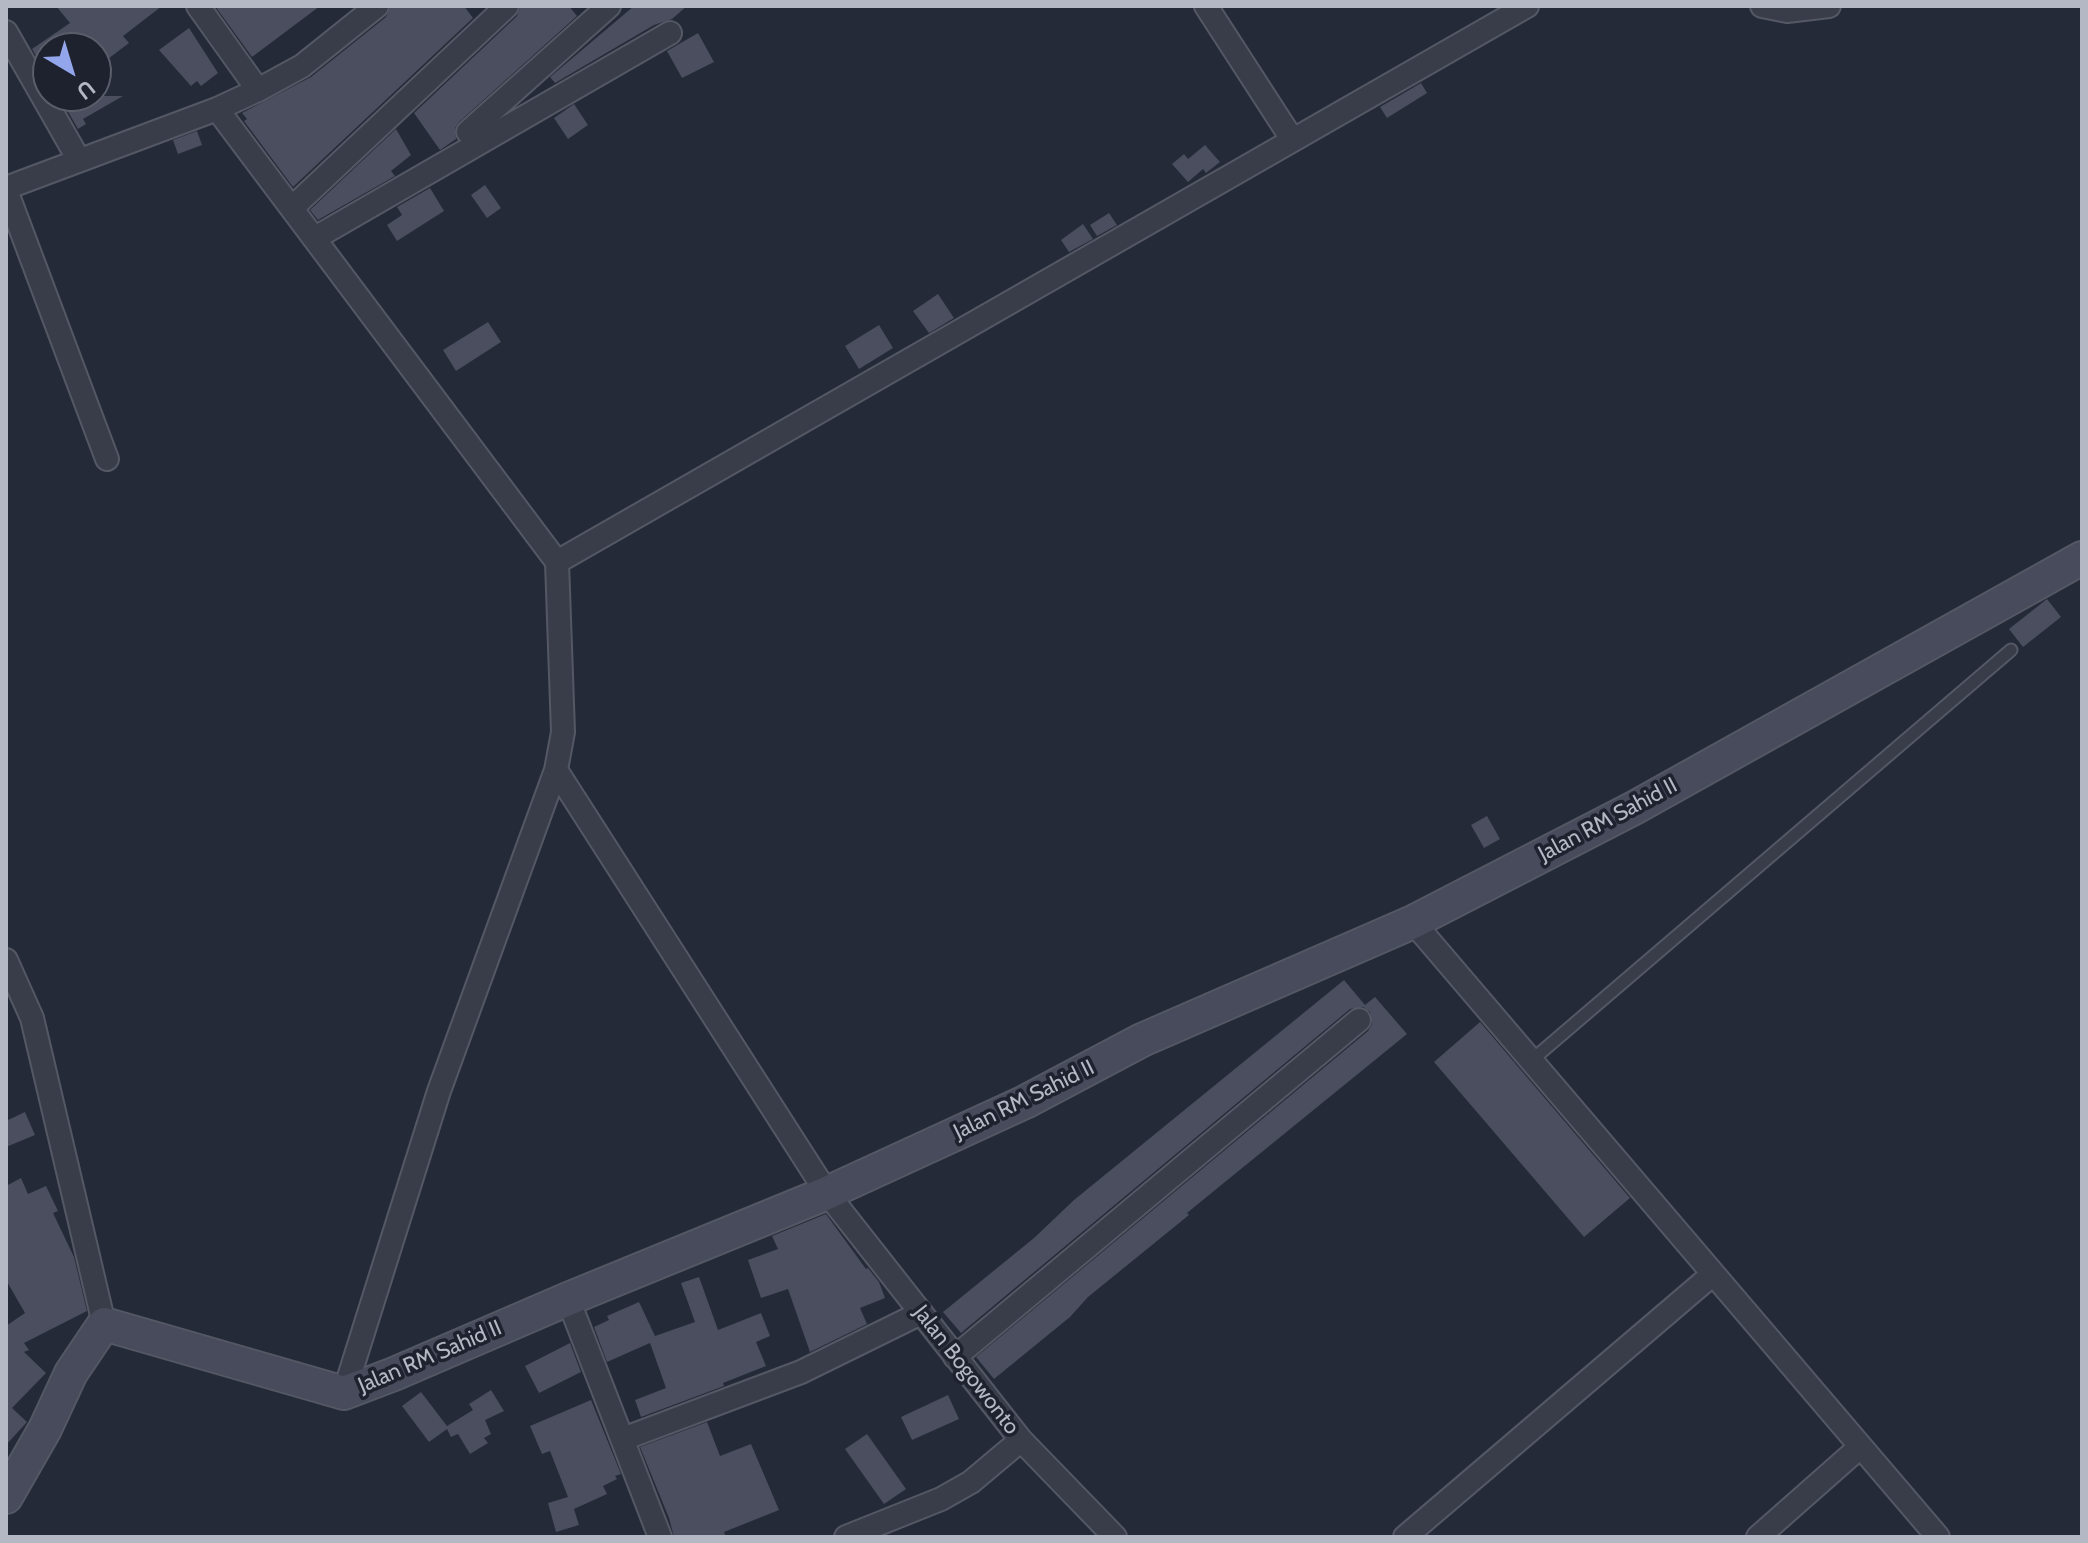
<!DOCTYPE html>
<html>
<head>
<meta charset="utf-8">
<style>
	body { margin:0 }
	#map { position:relative; width:2088px; height:1543px; overflow:hidden; background:#252a39; font-family:Cabin,sans-serif }
	canvas { display:block }
	.frame { position:absolute; inset:0; border:8px solid #b4b8c5; pointer-events:none }
	.north { position:absolute; left:32px; top:32px; width:80px; height:80px; box-sizing:border-box; background:#1e222e; border:2px solid #5a5e6a; border-radius:50%; rotate:142deg; font-size:22px; font-weight:700; line-height:32px; text-align:center; color:#b4b8c5 }
	.north::after { content:''; display:block; margin:auto; width:28px; height:36px; background:#93a5eb; clip-path:polygon(50% 0,100% 100%,50% 72%,0 100%) }
</style>
</head>
<body>
<div id="map">
<canvas width="2088" height="1543"></canvas>
<div class="frame"></div>
<div class="north">U</div>
</div>
<script>
const g = document.querySelector('canvas').getContext('2d');
g.lineJoin = 'round';
function fillPath(path, color) { g.fillStyle = color; g.fill(path, 'evenodd'); }
const toPath = rows => new Path2D(rows.map(r => 'M' + r).join(''));
function strokePath(path, color, width, dash) { g.strokeStyle = color; g.lineWidth = width; g.lineCap = dash ? 'butt' : 'round'; g.setLineDash(dash || []); g.stroke(path); }
function drawText(font, color, halo, rows, align = 'center') {
  g.font = font + ' Cabin,sans-serif'; g.lineWidth = 7; g.setLineDash([]); g.textBaseline = 'middle'; g.strokeStyle = halo; g.fillStyle = color; for (const [text, x, y, turn = 0] of rows) {
    g.save(); g.translate(x, y); g.rotate((+turn || 0) * Math.PI / 180); g.textAlign = isNaN(turn) ? turn : align; if (halo) g.strokeText(text, 0, 0); g.fillText(text, 0, 0); g.restore();
  }
}
fillPath(toPath([
	[56,6,162,6,123,36,129,43,96,68,96,48,48,48,48,77,32,49,70,23],
	[215,6,320,6,252,57],
	[391,6,464,6,473,18,293,187,244,121,247,119,242,113,311,77,386,17],
	[521,6,569,6,577,16,459,122,455,128,456,139,440,150,414,113,517,16],
	[634,6,687,6,672,19,654,25,555,83,550,77],
	[189,28,218,73,201,86,197,81,191,86,159,50],
	[698,33,714,62,682,78,667,51],
	[1421,83,1427,93,1387,118,1380,107],
	[59,96,123,96,83,119,86,124,78,129],
	[574,104,588,125,568,139,554,118],
	[396,129,411,155,391,171,395,176,318,220,310,210],
	[197,131,202,145,178,154,173,140],
	[1205,145,1220,162,1206,173,1203,169,1188,182,1172,164,1184,154,1188,159],
	[485,185,501,208,487,218,471,195],
	[430,188,444,211,397,241,387,225,402,215,397,207],
	[1109,213,1117,225,1097,236,1090,225],
	[1083,224,1093,239,1069,252,1061,240],
	[938,294,954,318,929,333,913,311],
	[488,322,501,342,456,371,443,350],
	[879,325,893,348,859,369,845,346],
	[2047,599,2061,617,2023,647,2009,629],
	[1487,816,1500,839,1484,848,1471,825],
	[1344,980,1365,1005,1375,997,1407,1034,1209,1195,1187,1213,1189,1215,1088,1297,1070,1317,994,1379,976,1357,1368,1031,1372,1024,1370,1012,1363,1007,1350,1009,961,1333,943,1312,1034,1238,1074,1200],
	[1480,1022,1630,1198,1584,1237,1434,1062],
	[25,1112,35,1135,6,1147,6,1121],
	[21,1178,28,1194,46,1186,58,1211,53,1213,74,1257,87,1311,24,1343,29,1350,24,1352,46,1373,12,1408,27,1422,6,1445,6,1326,25,1313,6,1280,6,1186],
	[826,1214,866,1269,868,1268,879,1282,885,1298,860,1308,867,1324,810,1352,788,1289,761,1298,748,1260,778,1249,772,1236],
	[699,1277,718,1330,761,1313,770,1336,756,1342,766,1366,723,1383,724,1386,641,1417,635,1400,666,1388,650,1343,607,1362,594,1327,609,1320,607,1316,639,1302,655,1336,695,1322,681,1283],
	[570,1343,581,1372,539,1393,525,1366],
	[491,1390,504,1411,485,1420,491,1434,484,1438,488,1443,470,1454,458,1434,451,1437,447,1429,429,1442,402,1406,421,1392,447,1426,473,1410,469,1404],
	[948,1395,959,1419,912,1440,901,1417],
	[591,1400,621,1474,615,1476,617,1479,603,1486,607,1494,574,1509,579,1525,556,1532,548,1503,568,1497,550,1451,542,1454,530,1426],
	[707,1422,720,1456,751,1444,779,1510,724,1532,726,1537,674,1537,669,1518,640,1447],
	[867,1434,906,1489,884,1504,845,1449]
]), '#4a4e5f');
const lane = toPath([
	[1532,1060,2011,650]
]);
const street = toPath([
	[198,6,258,90],
	[1206,6,1292,139],
	[1762,6,1787,11,1829,6],
	[6,32,79,160],
	[217,109,557,562,563,732,556,770,439,1091,344,1393],
	[468,132,609,6],
	[6,188,217,109,258,90,302,66,377,6],
	[6,190,107,459],
	[293,207,507,6],
	[315,238,670,33],
	[557,562,1527,6],
	[556,770,827,1193,1021,1440,1115,1537],
	[1413,922,1938,1537],
	[6,960,32,1018,104,1324],
	[568,1299,660,1537],
	[955,1357,1359,1020],
	[623,1439,801,1372,921,1313],
	[846,1537,941,1499,971,1482,1021,1440],
	[1405,1537,1713,1274],
	[1758,1537,1860,1447]
]);
const secondary = toPath([
	[6,1497,45,1429,71,1373,104,1324,344,1393,394,1374,568,1299,827,1193,1025,1102,1142,1040,1413,922,1634,808,2082,558]
]);
strokePath(lane, '#545864', 15);
strokePath(street, '#545864', 26);
strokePath(secondary, '#545864', 36);
strokePath(lane, '#393d49', 11);
strokePath(street, '#393d49', 22);
strokePath(secondary, '#474b5c', 32);
drawText('22px', '#b4b8c5', '#1e222e', [
	["Jalan RM Sahid II",1608,820,-28],
	["Jalan RM Sahid II",1024,1100,-26],
	["Jalan RM Sahid II",430,1357,-23],
	["Jalan Bogowonto",966,1370,52]
]);
</script>
</body>
</html>
